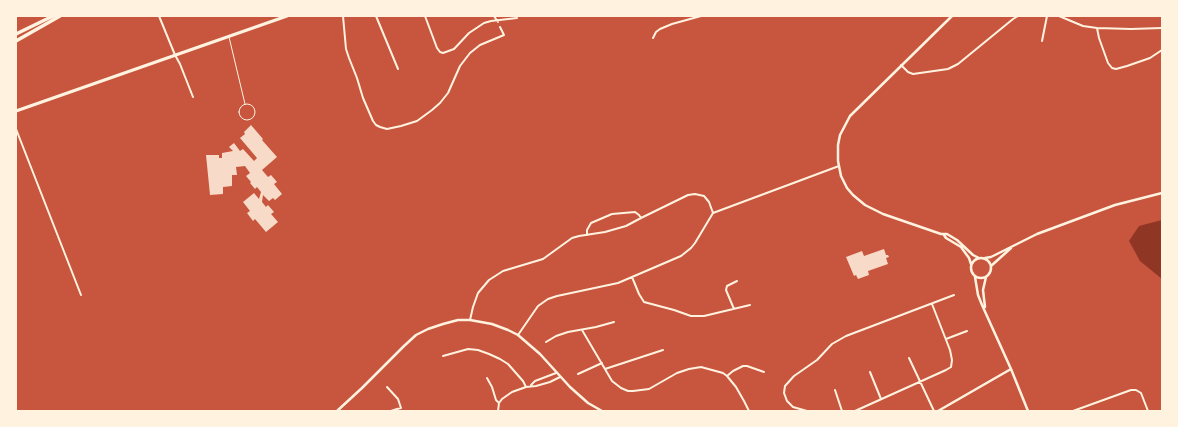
<!DOCTYPE html>
<html>
<head>
<meta charset="utf-8">
<style>
	body { margin:0 }
	#map { position:relative; width:1178px; height:427px; overflow:hidden; background:#c8553d; font-family:"Varela Round",sans-serif }
	canvas { display:block }
	.frame { position:absolute; inset:0; border:17px solid #fff3e0; pointer-events:none }
</style>
</head>
<body>
<div id="map">
<canvas width="1178" height="427"></canvas>
<div class="frame"></div>
</div>
<script>
const g = document.querySelector('canvas').getContext('2d');
g.lineJoin = 'round';
function fillPath(path, color) { g.fillStyle = color; g.fill(path, 'evenodd'); }
const toPath = rows => new Path2D(rows.map(r => 'M' + r).join(''));
function strokePath(path, color, width, dash) { g.strokeStyle = color; g.lineWidth = width; g.lineCap = dash ? 'butt' : 'round'; g.setLineDash(dash || []); g.stroke(path); }
fillPath(toPath([
	[1162,220,1162,279,1140,261,1129,241,1139,226]
]), '#8f3625');
fillPath(toPath([
	[251,125,263,139,262,140,277,157,262,170,268,177,271,175,277,182,274,184,282,194,275,200,273,198,269,201,263,195,262,202,266,207,268,205,274,212,271,214,278,222,266,232,255,219,253,221,247,213,250,211,243,202,254,193,259,199,261,192,257,187,255,189,250,183,251,182,246,176,250,173,245,166,236,167,237,175,232,175,232,186,223,187,223,194,210,195,206,155,219,155,219,158,222,158,222,153,233,151,229,147,234,143,240,151,243,149,254,161,257,158,240,138,245,134,244,132],
	[884,249,886,255,888,255,889,257,886,258,888,264,868,271,869,275,858,279,856,275,854,276,846,257,862,251,864,256]
]), '#f7dbc8');
strokePath(toPath([
	[229,37,245,104],
	'239 112a8 8 0 1 1 16 0a8 8 0 1 1-16 0Z'
]), '#fff3e0', 1);
strokePath(toPath([
	[159,16,175,55,180,64,193,97],
	[343,16,346,49,349,58,357,78,363,98,373,121,376,125,380,127,387,129,401,126,417,121,432,110,440,103,448,93,460,66,470,53,480,45,504,35,500,27],
	[376,16,398,69],
	[425,16,437,48,440,52,443,53,454,49,469,33,484,23,491,21,517,18],
	[494,16,498,22],
	[1059,16,1083,26,1097,28,1131,29,1162,28],
	[1097,28,1099,38,1108,63,1112,68,1116,69,1127,66,1150,58,1162,50],
	[653,38,656,32,660,29,672,24,701,16],
	[1042,41,1047,16],
	[901,65,908,72,913,74,948,69,958,64,1013,19,1018,16],
	[16,129,81,295],
	[713,213,839,166],
	[587,235,587,230,591,223,612,214,635,212,639,215,641,218],
	[632,277,639,294,644,302,674,310,691,316,704,316,750,305],
	[734,309,726,290,727,286,737,281],
	[470,320,473,307,478,293,489,280,503,271,543,259,572,238,579,236,605,232,626,226,641,218,688,195,695,194,704,196,709,202,713,213],
	[582,330,612,381,621,388,628,391,633,391,649,389,677,373,689,369,701,367,723,373,727,376,736,387,744,401,749,411],
	[518,335,538,306,548,299,557,296,618,283,681,256,691,248,695,243,713,213],
	[946,339,967,331],
	[546,342,556,336,568,332,596,327,614,322],
	[443,356,468,349,478,350,489,354,500,359,508,364,523,381,526,387],
	[909,358,934,411],
	[605,369,663,350],
	[870,372,881,399],
	[578,374,602,363],
	[727,376,733,371,743,366,747,366,764,372],
	[487,378,492,387,496,400,499,403],
	[531,385,535,381,556,373],
	[387,387,398,399,401,408,397,409,391,411],
	[835,390,842,411],
	[499,403,502,399,512,392,526,387,536,386,550,382,560,377],
	[498,411,499,403],
	[807,411,793,407,787,401,784,393,785,386,794,376,817,360,832,344,846,336,954,295],
	[855,411,946,370,951,367,952,360,950,350,932,304],
	[1073,411,1131,390,1136,390,1141,393,1148,411]
]), '#fff3e0', 2);
strokePath(toPath([
	[952,16,850,116,840,135,838,145,838,161,841,176,847,188,853,195,865,205,883,214,941,234,947,234,957,240,973,255,979,258],
	[944,235,946,238,961,247,969,258,971,264],
	'971 268a10 10 0 1 1 20 0a10 10 0 1 1-20 0Z',
	[985,258,991,257,1037,234,1115,205,1162,193],
	[991,266,1011,248],
	[975,277,978,295,982,305,1011,369,1028,411],
	[985,307,983,290,986,277],
	[337,411,362,388,404,346,416,335,428,329,443,324,458,320,470,320,492,324,508,330,518,335,540,354,570,387,588,403,602,411],
	[938,411,1011,369]
]), '#fff3e0', 2.5);
strokePath(toPath([
	[16,111,287,16]
]), '#fff3e0', 3);
strokePath(toPath([
	[16,34,53,16],
	[16,41,60,16]
]), '#fff3e0', 3.5);
</script>
</body>
</html>
